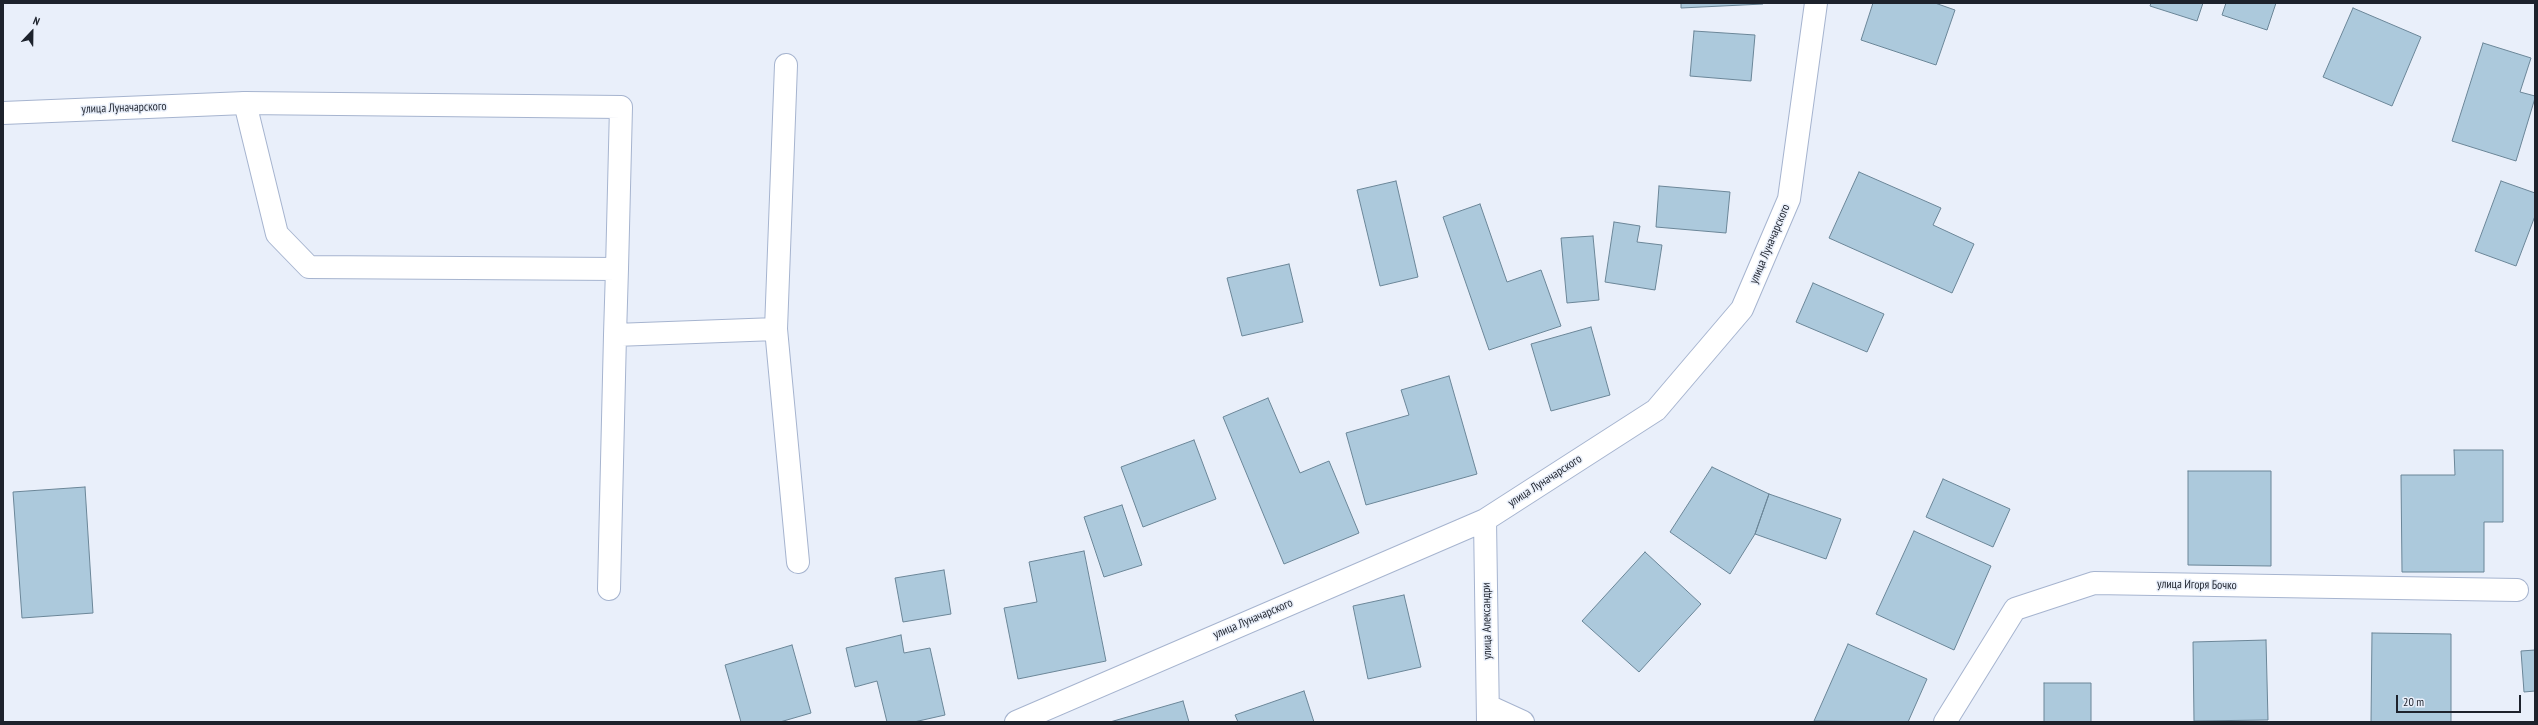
<!DOCTYPE html>
<html>
<head>
<meta charset="utf-8">
<style>
	body { margin:0 }
	#map { position:relative; width:2538px; height:725px; overflow:hidden; background:#e9effa; font-family:"PT Sans Narrow",sans-serif }
	canvas { display:block }
	.frame { position:absolute; inset:0; border:4px solid #1d222c; pointer-events:none }
	.north { position:absolute; left:12px; top:12px; width:40px; height:40px; -webkit-text-stroke:3px #e9effa; paint-order:stroke; rotate:22deg; font-size:11px; font-weight:700; line-height:16px; text-align:center; color:#1d222c }
	.north::after { content:''; display:block; margin:auto; width:14px; height:18px; background:#1d222c; clip-path:polygon(50% 0,100% 100%,50% 72%,0 100%) }
	.scale { position:absolute; left:2396px; top:695px; width:125px; height:18px; box-sizing:border-box; border:2px solid #1d222c; border-top:0; padding-left:5px; font-size:12px; line-height:14px; white-space:nowrap; color:#1d222c; -webkit-text-stroke:3px #e9effa; paint-order:stroke }
</style>
</head>
<body>
<div id="map">
<canvas width="2538" height="725"></canvas>
<div class="frame"></div>
<div class="north">N</div>
<div class="scale">20 m</div>
</div>
<script>
const g = document.querySelector('canvas').getContext('2d');
g.lineJoin = 'round';
function fillPath(path, color) { g.fillStyle = color; g.fill(path, 'evenodd'); }
const toPath = rows => new Path2D(rows.map(r => 'M' + r).join(''));
function strokePath(path, color, width, dash) { g.strokeStyle = color; g.lineWidth = width; g.lineCap = dash ? 'butt' : 'round'; g.setLineDash(dash || []); g.stroke(path); }
function drawText(font, color, halo, rows, align = 'center') {
  g.font = font + ' "PT Sans Narrow",sans-serif'; g.lineWidth = 3; g.setLineDash([]); g.textBaseline = 'middle'; g.strokeStyle = halo; g.fillStyle = color; for (const [text, x, y, turn = 0] of rows) {
    g.save(); g.translate(x, y); g.rotate((+turn || 0) * Math.PI / 180); g.textAlign = isNaN(turn) ? turn : align; if (halo) g.strokeText(text, 0, 0); g.fillText(text, 0, 0); g.restore();
  }
}
const building = toPath([
	[1681,3,1763,3,1763,4,1681,8,1681,3],
	[1873,3,1935,3,1955,10,1936,65,1861,40,1873,3],
	[2151,3,2203,3,2197,21,2150,6,2151,3],
	[2226,3,2276,3,2267,30,2222,15,2226,3],
	[2353,8,2421,37,2392,106,2323,77,2353,8],
	[1694,31,1755,35,1751,81,1690,76,1694,31],
	[2483,43,2531,58,2520,92,2535,96,2535,98,2516,161,2452,141,2483,43],
	[1859,172,1941,208,1933,225,1974,244,1952,293,1829,238,1859,172],
	[1396,181,1418,277,1380,286,1357,190,1396,181],
	[2501,181,2535,193,2535,216,2516,266,2475,251,2501,181],
	[1659,186,1730,192,1726,233,1656,227,1659,186],
	[1480,204,1507,282,1541,270,1561,326,1489,350,1443,217,1480,204],
	[1614,222,1640,226,1637,242,1662,245,1655,290,1605,282,1614,222],
	[1593,236,1599,300,1567,303,1561,238,1593,236],
	[1289,264,1303,322,1242,336,1227,278,1289,264],
	[1813,283,1884,314,1867,352,1796,322,1813,283],
	[1591,327,1610,395,1551,411,1531,344,1591,327],
	[1449,376,1477,474,1366,505,1346,433,1409,415,1401,390,1449,376],
	[1268,398,1300,473,1329,461,1359,533,1284,564,1223,417,1268,398],
	[1194,440,1216,499,1143,527,1121,467,1194,440],
	[2454,450,2503,450,2503,522,2484,522,2484,572,2402,572,2401,475,2455,475,2454,450],
	[1712,467,1769,494,1755,534,1730,574,1670,532,1712,467],
	[2188,471,2271,471,2271,566,2188,565,2188,471],
	[1943,479,2010,509,1993,547,1926,517,1943,479],
	[85,487,93,613,22,618,13,492,85,487],
	[1769,494,1841,519,1826,559,1755,534,1769,494],
	[1122,505,1142,565,1104,577,1084,517,1122,505],
	[1914,531,1991,566,1954,650,1876,614,1914,531],
	[1084,551,1106,661,1018,679,1004,608,1037,602,1029,562,1084,551],
	[1645,552,1701,604,1639,672,1582,621,1645,552],
	[944,570,951,614,903,622,895,578,944,570],
	[1404,595,1421,667,1368,679,1353,606,1404,595],
	[2372,633,2451,634,2451,722,2371,722,2372,633],
	[901,635,904,653,930,648,945,715,914,722,887,722,877,681,855,687,846,648,901,635],
	[2266,640,2268,720,2194,721,2193,642,2266,640],
	[1848,644,1927,679,1908,722,1814,721,1848,644],
	[792,645,811,713,780,722,741,722,725,665,792,645],
	[2535,650,2535,691,2524,692,2521,651,2535,650],
	[2044,683,2091,683,2091,722,2044,722,2044,683],
	[1304,691,1314,722,1238,722,1235,715,1304,691],
	[1183,701,1189,722,1110,722,1183,701]
]);
fillPath(building, '#acc9dc');
strokePath(building, '#6b8698', 1);
const service = toPath([
	[776,329,798,562],
	[615,335,776,329,786,65],
	[609,589,615,335,617,269,621,107,245,103,277,234,309,267,617,269]
]);
const minor = toPath([
	[3,113,245,103],
	[1485,520,1488,722],
	[1488,706,1523,722],
	[1016,722,1485,520,1656,410,1742,309,1789,199,1816,3],
	[1945,722,2015,609,2094,583,2517,590]
]);
strokePath(service, '#a6b4cf', 24);
strokePath(minor, '#a6b4cf', 24);
strokePath(service, '#fff', 22);
strokePath(minor, '#fff', 22);
drawText('12px', '#1d222c', '#e9effa', [
	["улица Луначарского",124,108,-2],
	["улица Луначарского",1770,244,-67],
	["улица Луначарского",1545,481,-33],
	["улица Игоря Бочко",2197,585,1],
	["улица Луначарского",1253,619,-23],
	["улица Александри",1487,621,-91]
]);
</script>
</body>
</html>
